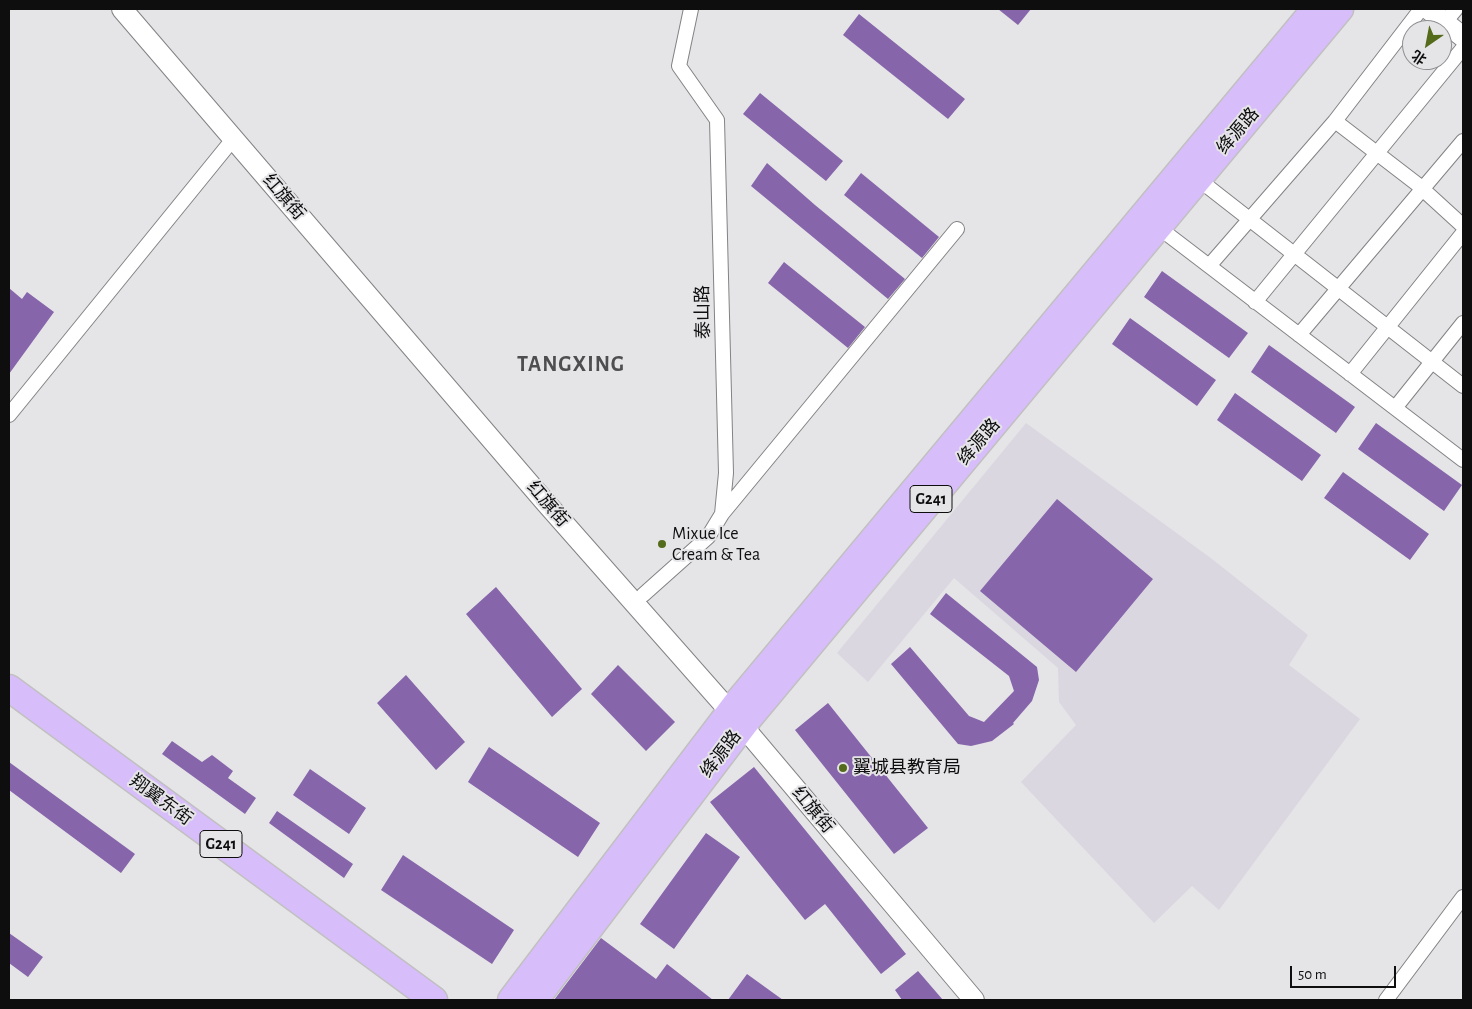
<!DOCTYPE html>
<html>
<head>
<meta charset="utf-8">
<style>
	body { margin:0 }
	#map { position:relative; width:1472px; height:1009px; overflow:hidden; background:#e5e4e7; font-family:"Alegreya Sans","Noto Sans SC",sans-serif }
	canvas { display:block }
	.frame { position:absolute; inset:0; border:10px solid #0f0e0f; pointer-events:none }
	.north { position:absolute; left:1402px; top:20px; width:50px; height:50px; box-sizing:border-box; background:#e5e4e7; border:1px solid #8f8e91; border-radius:50%; rotate:213deg; font-size:14px; font-weight:700; line-height:20px; text-align:center; color:#0f0e0f }
	.north::after { content:''; display:block; margin:auto; width:18px; height:22px; background:#546b1b; clip-path:polygon(50% 0,100% 100%,50% 72%,0 100%) }
	.scale { position:absolute; left:1290px; top:966px; width:106px; height:22px; box-sizing:border-box; border:2px solid #0f0e0f; border-top:0; padding-left:6px; font-size:15px; line-height:18px; white-space:nowrap; color:#0f0e0f; -webkit-text-stroke:4px #e5e4e7; paint-order:stroke }
</style>
</head>
<body>
<div id="map">
<canvas width="1472" height="1009"></canvas>
<div class="frame"></div>
<div class="north">北</div>
<div class="scale">50 m</div>
</div>
<script>
const g = document.querySelector('canvas').getContext('2d');
g.lineJoin = 'round';
function fillPath(path, color) { g.fillStyle = color; g.fill(path, 'evenodd'); }
const toPath = rows => new Path2D(rows.map(r => 'M' + r).join(''));
function strokePath(path, color, width, dash) { g.strokeStyle = color; g.lineWidth = width; g.lineCap = dash ? 'butt' : 'round'; g.setLineDash(dash || []); g.stroke(path); }
function drawText(font, color, halo, rows, align = 'center') {
  g.font = font + ' "Alegreya Sans","Noto Sans SC",sans-serif'; g.lineWidth = 4; g.setLineDash([]); g.textBaseline = 'middle'; g.strokeStyle = halo; g.fillStyle = color; for (const [text, x, y, turn = 0] of rows) {
    g.save(); g.translate(x, y); g.rotate((+turn || 0) * Math.PI / 180); g.textAlign = isNaN(turn) ? turn : align; if (halo) g.strokeText(text, 0, 0); g.fillText(text, 0, 0); g.restore();
  }
}
fillPath(toPath([
	[1026,423,1212,559,1308,635,1289,665,1360,719,1219,910,1192,886,1154,923,1021,782,1076,725,1059,702,1058,668,954,578,868,682,837,653]
]), '#dbd7e1');
fillPath(toPath([
	[998,9,1031,9,1018,25],
	[859,14,965,99,948,119,843,35],
	[760,93,843,161,826,181,743,114],
	[767,163,815,205,905,279,888,299,751,186],
	[861,173,939,237,922,258,844,195],
	[784,262,865,327,848,348,768,283],
	[1162,271,1248,333,1229,358,1144,297],
	[9,288,22,299,27,292,54,312,9,374],
	[1130,318,1216,380,1197,406,1112,344],
	[1269,345,1355,407,1336,433,1251,372],
	[1235,393,1321,455,1302,481,1217,420],
	[1376,423,1462,485,1444,511,1358,449],
	[1343,472,1429,534,1410,560,1324,498],
	[1057,499,1153,579,1076,672,980,591],
	[496,587,582,689,552,717,466,614],
	[946,593,1037,667,1039,680,1032,701,1013,723,1014,724,992,741,971,746,958,744,891,664,910,647,969,716,984,722,1014,691,1009,676,930,614],
	[618,665,675,722,646,751,591,694],
	[406,675,465,742,436,770,377,703],
	[828,703,928,828,894,854,795,730],
	[172,741,202,762,212,755,233,771,228,778,256,798,245,814,162,754],
	[489,747,600,823,578,857,468,782],
	[9,762,135,854,121,873,9,790],
	[754,767,906,954,881,974,825,904,805,920,710,802],
	[310,769,366,808,349,834,293,795],
	[277,811,353,864,344,878,269,823],
	[706,833,740,857,674,949,640,924],
	[403,855,514,930,492,964,381,890],
	[9,933,43,957,28,977,9,963],
	[601,938,656,979,667,964,713,1000,554,1000],
	[918,971,943,1000,902,1000,895,990],
	[747,974,783,1000,728,1000]
]), '#8665ab');
const street = toPath([
	[1445,22,1456,9],
	[1335,121,1421,9],
	[1198,179,1463,386],
	[1158,227,1463,460],
	[1209,266,1335,121,1417,184,1463,226],
	[1255,302,1463,48],
	[1299,335,1463,141],
	[1350,374,1463,233],
	[1395,408,1463,323],
	[9,415,234,138],
	[722,514,957,229],
	[643,595,708,537,722,514,726,473,717,120,679,66,691,9],
	[1386,1000,1463,897]
]);
const secondary = toPath([
	[122,9,546,503,741,724,974,1000],
	[1428,9,1463,37]
]);
const highway = toPath([
	[9,688,434,1000],
	[511,1000,735,705,1315,9],
	[535,1000,750,717,1340,9]
]);
strokePath(street, '#838284', 16);
strokePath(secondary, '#838284', 22);
strokePath(highway, '#c1c0c1', 29);
strokePath(street, '#fff', 14);
strokePath(secondary, '#fff', 20);
strokePath(highway, '#d8bdfb', 26);
for (const [x, y, r, color] of [
	[662,544,5,"#546b1b"],
	[843,768,5,"#546b1b"]
]) { const dot = new Path2D(); dot.arc(x, y, r, 0, 2 * Math.PI); g.fillStyle = color; g.fill(dot); strokePath(dot, '#e5e4e7', 2); }
for (const [x, y, w] of [
	[931,499,42],
	[221,844,42]
]) { const box = new Path2D(); box.roundRect(x - w / 2, y - 13.5, w, 27, 4); g.fillStyle = '#e5e4e7'; g.fill(box); strokePath(box, '#0f0e0f', 1); }
drawText('bold 16px', '#0f0e0f', null, [
	["G241",931,499],
	["G241",221,844]
]);
drawText('18px', '#0f0e0f', '#e5e4e7', [
	["绛源路",1238,131,-50],
	["红旗街",284,197,49],
	["泰山路",703,312,-91],
	["绛源路",979,442,-50],
	["红旗街",548,504,49],
	["绛源路",721,754,-53],
	["翔翼东街",161,800,36],
	["红旗街",813,810,50]
]);
drawText('18px', '#0f0e0f', '#e5e4e7', [
	["Mixue Ice",672,534],
	["Cream & Tea",672,555],
	["翼城县教育局",853,768]
], 'left');
g.letterSpacing = '1px';
drawText('bold 22px', '#4e4d4f', '#e5e4e7', [
	["TANGXING",571,364]
]);
g.letterSpacing = '0px';
</script>
</body>
</html>
